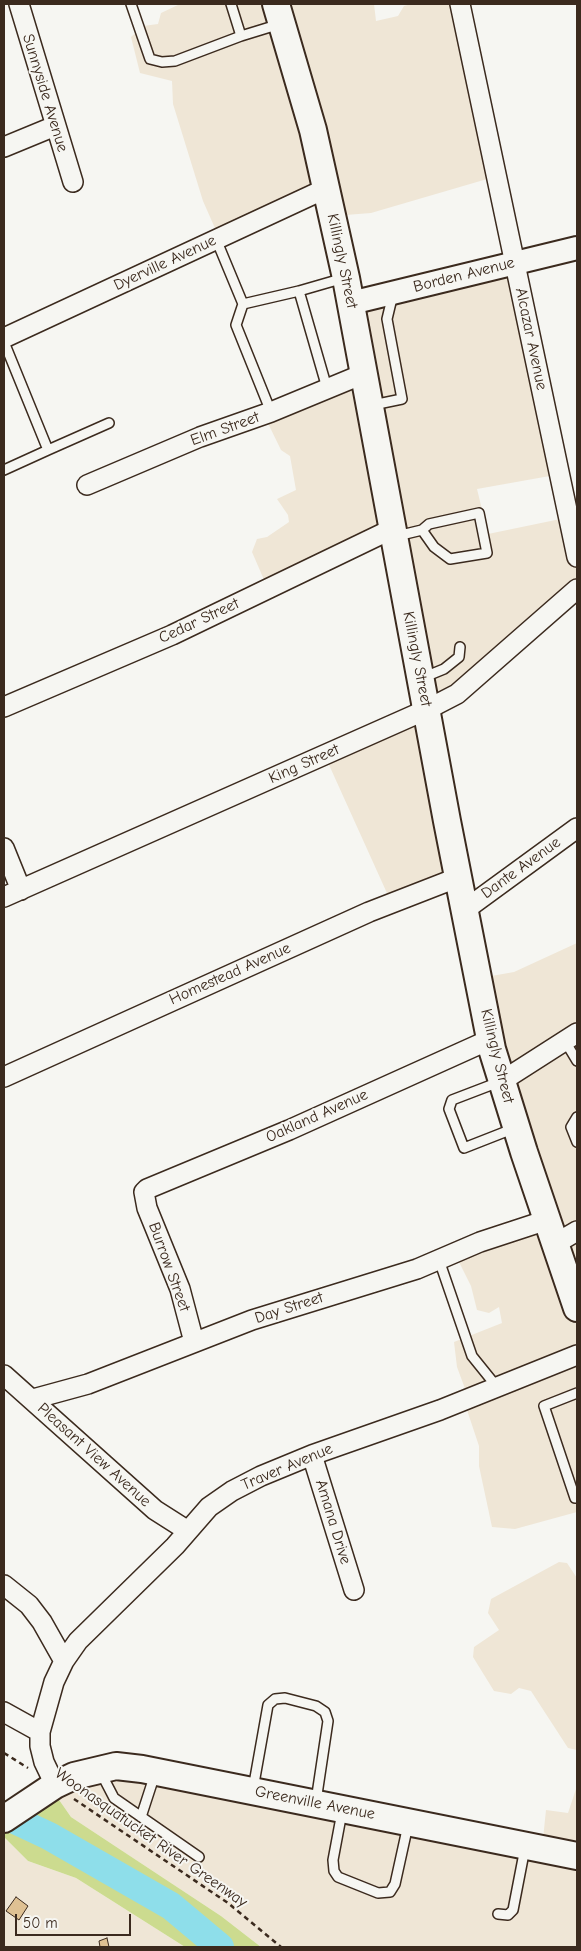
<!DOCTYPE html>
<html>
<head>
<meta charset="utf-8">
<style>
	body { margin:0 }
	#map { position:relative; width:581px; height:1951px; overflow:hidden; background:#f6f6f2; font-family:"Comic Neue",sans-serif }
	canvas { display:block }
	.frame { position:absolute; inset:0; border:5px solid #3b2a1e; pointer-events:none }
	.scale { position:absolute; left:15px; top:1914px; width:116px; height:22px; box-sizing:border-box; border:2px solid #3b2a1e; border-top:0; padding-left:6px; font-size:15px; line-height:18px; white-space:nowrap; color:#3b2a1e; -webkit-text-stroke:4px #f6f6f2; paint-order:stroke }
</style>
</head>
<body>
<div id="map">
<canvas width="581" height="1951"></canvas>
<div class="frame"></div>
<div class="scale">50 m</div>
</div>
<script>
const g = document.querySelector('canvas').getContext('2d');
g.lineJoin = 'round';
function fillPath(path, color) { g.fillStyle = color; g.fill(path, 'evenodd'); }
const toPath = rows => new Path2D(rows.map(r => 'M' + r).join(''));
function strokePath(path, color, width, dash) { g.strokeStyle = color; g.lineWidth = width; g.lineCap = dash ? 'butt' : 'round'; g.setLineDash(dash || []); g.stroke(path); }
function drawText(font, color, halo, rows, align = 'center') {
  g.font = font + ' "Comic Neue",sans-serif'; g.lineWidth = 4; g.setLineDash([]); g.textBaseline = 'middle'; g.strokeStyle = halo; g.fillStyle = color; for (const [text, x, y, turn = 0] of rows) {
    g.save(); g.translate(x, y); g.rotate((+turn || 0) * Math.PI / 180); g.textAlign = isNaN(turn) ? turn : align; if (halo) g.strokeText(text, 0, 0); g.fillText(text, 0, 0); g.restore();
  }
}
fillPath(toPath([
	[180,4,374,4,376,21,398,16,404,6,411,4,457,4,494,177,371,213,333,216,325,192,218,235,203,201,173,104,172,81,140,73,131,37,143,26,158,24,161,13],
	[512,265,561,474,477,489,488,534,570,517,577,548,577,591,428,710,392,535,268,589,252,552,257,539,267,537,289,522,288,515,277,499,296,490,290,456,281,450,262,411,360,367,352,314],
	[421,714,458,877,391,902,325,756],
	[577,943,577,1512,515,1529,492,1527,479,1466,479,1446,464,1401,467,1394,457,1367,454,1342,502,1323,499,1307,489,1313,477,1310,471,1286,456,1256,542,1223,480,978,514,972],
	[559,1562,567,1563,577,1578,577,1750,568,1748,531,1691,519,1688,511,1694,494,1691,473,1657,474,1647,499,1630,488,1613,491,1599],
	[94,1761,543,1839,546,1810,568,1813,577,1786,577,1947,261,1947,221,1916,71,1817,48,1784],
	[4,1837,28,1861,76,1878,185,1947,4,1947]
]), '#efe6d6');
fillPath(toPath([
	[48,1784,71,1817,221,1916,261,1947,185,1947,76,1878,28,1861,4,1837,4,1811]
]), '#ccdb8f');
strokePath(toPath([
	[4,1815,49,1836,171,1906,220,1947]
]), '#8edeea', 28);
const building = toPath([
	[16,1897,28,1906,19,1920,6,1911,16,1897],
	[107,1938,109,1947,100,1947,99,1941,107,1938]
]);
fillPath(building, '#dfc193');
strokePath(building, '#3b2a1e', 1);
const service = toPath([
	[131,4,150,59,162,62,175,61,241,36],
	[231,4,241,36,280,24],
	[216,239,243,304,299,291],
	[243,304,236,325,271,412],
	[4,342,48,450,4,470],
	[327,388,299,291,344,278],
	[373,405,402,399,387,319,393,294],
	[48,450,109,423],
	[397,536,422,530,429,524,479,513,487,553,450,559,434,547,422,530],
	[422,678,444,669,459,657,460,647],
	[565,1041,577,1061],
	[499,1082,452,1100,449,1109,464,1148,515,1128],
	[577,1117,571,1127,577,1142],
	[439,1260,472,1356,497,1387],
	[577,1393,544,1406,575,1498,577,1498],
	[101,1773,114,1798,199,1857],
	[253,1789,268,1705,275,1699,285,1698,316,1706,325,1712,328,1721,316,1801],
	[342,1812,333,1860,334,1871,338,1877,378,1893,390,1892,395,1884,408,1825],
	[141,1817,155,1774],
	[498,1914,508,1915,513,1910,525,1848]
]);
const minor = toPath([
	[19,4,73,182],
	[460,4,577,557],
	[4,147,55,126],
	[4,338,327,188],
	[87,485,200,437,271,412,363,374],
	[4,707,172,635,392,529],
	[4,848,21,890],
	[4,897,428,709,457,694,577,589],
	[466,909,577,828],
	[4,1077,369,912,459,877],
	[502,1081,577,1033],
	[555,1244,577,1231],
	[194,1342,180,1289,147,1208,144,1192,147,1189,289,1130,491,1039],
	[4,1375,155,1510,188,1531],
	[33,1399,88,1384,252,1320,417,1269,480,1242,547,1220],
	[312,1455,354,1590],
	[4,1585,29,1605,42,1622,64,1661],
	[4,1712,40,1732],
	[55,1785,44,1762,40,1746,40,1732,54,1682,64,1661,78,1641,175,1546,209,1507,232,1491,261,1476,312,1455,440,1410,577,1355]
]);
const tertiary = toPath([
	[351,303,577,248]
]);
const secondary = toPath([
	[276,4,313,130,346,278,447,821,492,1049,524,1152,577,1308],
	[4,1819,55,1785,74,1776,116,1766,142,1769,577,1856]
]);
strokePath(service, '#3b2a1e', 12);
strokePath(minor, '#3b2a1e', 22);
strokePath(tertiary, '#3b2a1e', 26);
strokePath(secondary, '#3b2a1e', 30);
strokePath(toPath([
	[4,1753,28,1768],
	[74,1799,228,1903,281,1947]
]), '#3b2a1e', 2.5, [5, 4]);
strokePath(service, '#f6f6f2', 9);
strokePath(minor, '#f6f6f2', 19);
strokePath(tertiary, '#f6f6f2', 22);
strokePath(secondary, '#f6f6f2', 26);
drawText('16px', '#3b2a1e', '#f6f6f2', [
	["Sunnyside Avenue",45,93,73],
	["Killingly Street",342,261,78],
	["Dyerville Avenue",165,263,-25],
	["Borden Avenue",464,275,-14],
	["Alcazar Avenue",531,339,78],
	["Elm Street",225,429,-20],
	["Cedar Street",199,621,-25],
	["Killingly Street",417,659,79],
	["King Street",304,764,-24],
	["Dante Avenue",521,868,-36],
	["Homestead Avenue",230,974,-24],
	["Killingly Street",497,1056,76],
	["Oakland Avenue",317,1116,-24],
	["Burrow Street",169,1267,70],
	["Day Street",289,1308,-18],
	["Pleasant View Avenue",94,1455,42],
	["Traver Avenue",287,1467,-23],
	["Amana Drive",333,1522,73],
	["Greenville Avenue",315,1803,11],
	["Woonasquatucket River Greenway",151,1838,35]
]);
</script>
</body>
</html>
